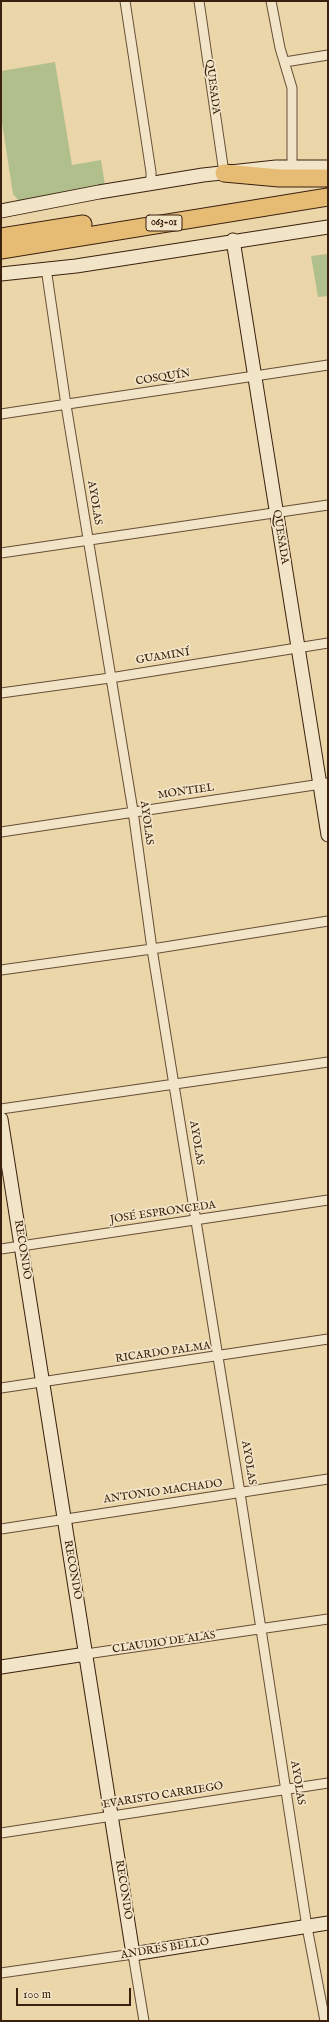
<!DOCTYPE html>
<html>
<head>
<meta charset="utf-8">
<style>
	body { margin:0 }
	#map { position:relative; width:329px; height:2022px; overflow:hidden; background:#ebd6a9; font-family:"IM FELL English",serif }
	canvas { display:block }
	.frame { position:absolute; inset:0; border:2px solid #3a200f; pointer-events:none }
	.scale { position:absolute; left:16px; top:1988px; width:115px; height:18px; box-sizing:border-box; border:2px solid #3a200f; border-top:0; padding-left:5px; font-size:12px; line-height:14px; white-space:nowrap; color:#3a200f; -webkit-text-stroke:3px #f2e4c7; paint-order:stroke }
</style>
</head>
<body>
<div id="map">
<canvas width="329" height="2022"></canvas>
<div class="frame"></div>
<div class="scale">100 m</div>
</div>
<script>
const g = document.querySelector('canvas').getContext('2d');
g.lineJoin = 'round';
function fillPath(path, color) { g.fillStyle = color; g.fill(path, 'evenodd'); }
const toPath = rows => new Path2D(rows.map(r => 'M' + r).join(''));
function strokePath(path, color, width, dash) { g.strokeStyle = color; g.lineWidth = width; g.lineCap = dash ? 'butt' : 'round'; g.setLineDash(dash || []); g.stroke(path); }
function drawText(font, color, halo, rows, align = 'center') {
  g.font = font + ' "IM FELL English",serif'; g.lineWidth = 3.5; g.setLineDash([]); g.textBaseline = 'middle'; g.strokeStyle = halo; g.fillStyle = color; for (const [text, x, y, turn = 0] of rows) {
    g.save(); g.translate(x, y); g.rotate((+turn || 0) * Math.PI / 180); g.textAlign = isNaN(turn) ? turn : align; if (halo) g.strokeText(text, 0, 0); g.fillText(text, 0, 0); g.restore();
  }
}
fillPath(toPath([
	[55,62,72,165,101,160,105,185,19,201,13,194,1,116,1,71],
	[328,254,328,296,318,297,311,256]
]), '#b1bf8d');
const street = toPath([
	[125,1,151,172,151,183],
	[199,1,224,173],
	[271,1,280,48,292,88,292,167],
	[285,62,328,55],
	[46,268,66,405,133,811,152,949,240,1493,307,1927,325,2021],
	[1,414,328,365],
	[1,553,328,505],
	[1,693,110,678,328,643],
	[1,832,328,783],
	[1,970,152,949,328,921],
	[1,1109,328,1062],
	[1,1249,328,1200],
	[1,1388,328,1339],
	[1,1529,328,1479],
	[86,1654,328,1619],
	[1,1833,328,1783],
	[1,1973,133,1954,144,2021]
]);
const secondary = toPath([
	[1,211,99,192,203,175,276,167,328,167],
	[233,240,328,835],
	[1,274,76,266,328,227],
	[1,1119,133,1954,328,1923],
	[1,1667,86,1654]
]);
const highway = toPath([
	[224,173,279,178,328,178],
	[1,237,83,224],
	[1,250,328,197]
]);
strokePath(street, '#664e36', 11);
strokePath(secondary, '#3a200f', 15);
strokePath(highway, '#3a200f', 19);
strokePath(street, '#f2e4c7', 9);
strokePath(secondary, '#f2e4c7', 13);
strokePath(highway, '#e6bb74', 17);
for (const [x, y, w] of [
	[164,223,36]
]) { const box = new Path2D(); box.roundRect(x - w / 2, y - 8, w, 16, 3); g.fillStyle = '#f2e4c7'; g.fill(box); strokePath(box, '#3a200f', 1); }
drawText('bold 10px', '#3a200f', null, [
	["063-01",164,223]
]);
drawText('11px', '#3a200f', '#f2e4c7', [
	["QUESADA",212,87,82],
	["COSQUÍN",163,378,-9],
	["AYOLAS",94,503,81],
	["QUESADA",280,537,81],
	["GUAMINÍ",163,657,-9],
	["MONTIEL",186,792,-8],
	["AYOLAS",146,823,82],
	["AYOLAS",196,1143,81],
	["JOSÉ ESPRONCEDA",163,1213,-8],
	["RECONDO",22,1250,81],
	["RICARDO PALMA",163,1353,-8],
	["AYOLAS",248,1463,81],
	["ANTONIO MACHADO",163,1492,-8],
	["RECONDO",72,1570,80],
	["CLAUDIO DE ALAS",164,1643,-8],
	["AYOLAS",297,1783,81],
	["EVARISTO CARRIEGO",163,1796,-9],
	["RECONDO",123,1890,81],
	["ANDRÉS BELLO",165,1949,-9]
]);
</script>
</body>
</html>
